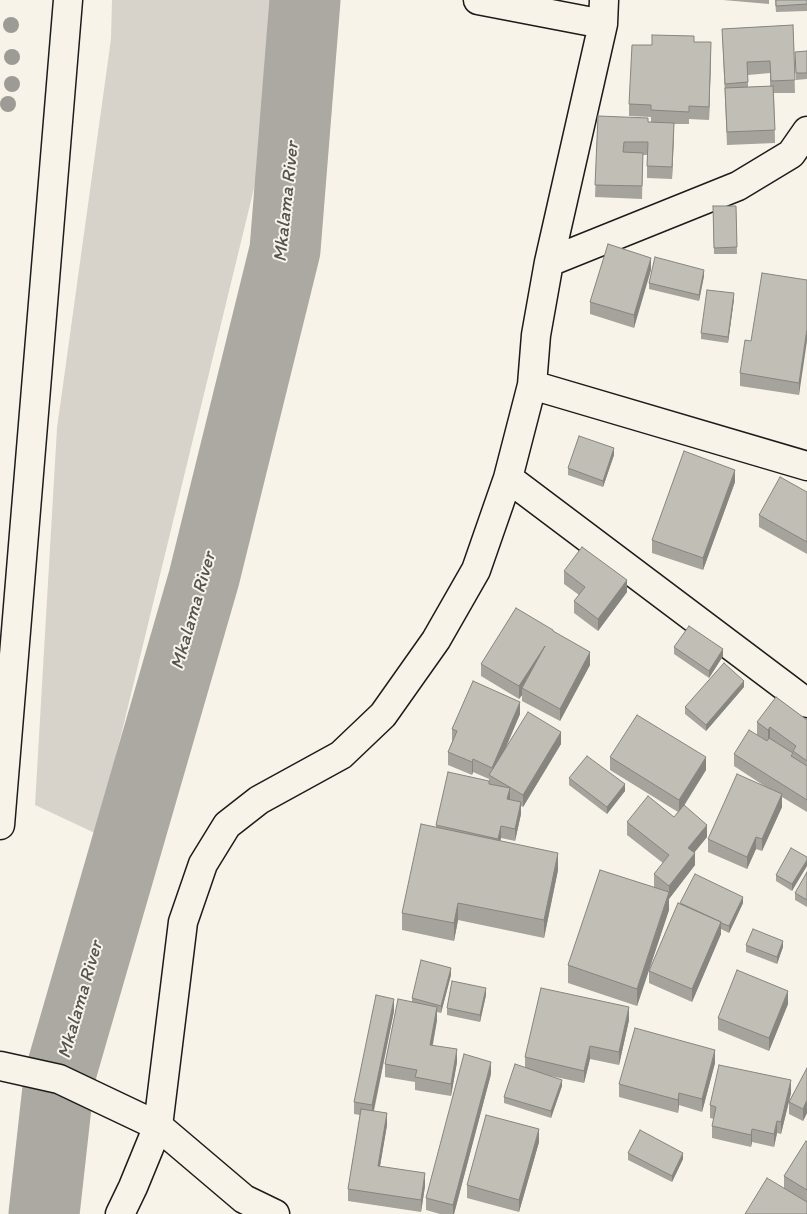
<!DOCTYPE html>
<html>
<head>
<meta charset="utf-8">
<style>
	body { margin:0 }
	canvas { display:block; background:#f7f3e8 }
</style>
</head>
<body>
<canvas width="807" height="1214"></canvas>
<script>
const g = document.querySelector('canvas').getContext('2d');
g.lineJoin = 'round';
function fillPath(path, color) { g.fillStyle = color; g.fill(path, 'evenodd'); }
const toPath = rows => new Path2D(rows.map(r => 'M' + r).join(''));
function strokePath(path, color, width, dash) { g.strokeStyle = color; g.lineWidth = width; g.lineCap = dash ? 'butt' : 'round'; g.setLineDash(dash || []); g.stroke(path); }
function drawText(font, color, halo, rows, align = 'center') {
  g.font = font + ' Itim,sans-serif'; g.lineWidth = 4; g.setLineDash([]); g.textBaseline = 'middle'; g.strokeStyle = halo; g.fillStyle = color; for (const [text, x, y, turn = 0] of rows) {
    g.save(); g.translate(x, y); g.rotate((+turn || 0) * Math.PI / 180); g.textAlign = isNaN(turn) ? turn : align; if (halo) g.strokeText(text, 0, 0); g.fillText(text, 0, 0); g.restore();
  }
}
fillPath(toPath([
	[112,0,274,0,257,176,97,834,35,805,57,428,111,39]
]), '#d7d3cb');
strokePath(toPath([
	[44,1214,59,1079,204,578,285,250,305,0]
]), '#aca9a2', 71);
const street = toPath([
	[478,0,603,24],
	[549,262,738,186,791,154,807,131],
	[532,385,807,466],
	[508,478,807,703],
	[0,825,68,0],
	[0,1066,59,1079,158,1126,244,1199,275,1214],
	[120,1214,133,1187,158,1126,183,922,203,864,227,825,259,800,341,755,383,715,436,640,476,570,508,478,532,385,536,335,549,262,603,24,604,0]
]);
strokePath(street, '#1c1c1c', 31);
strokePath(street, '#f7f3e8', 28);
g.fillStyle = '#9d9b95';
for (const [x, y] of [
	[11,25],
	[12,57],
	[12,84],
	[8,104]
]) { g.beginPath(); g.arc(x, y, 8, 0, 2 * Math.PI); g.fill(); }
fillPath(toPath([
	[723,0,769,0,769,4],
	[775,0,807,0,807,11,776,12],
	[793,25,795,93,774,93,775,143,727,145,722,29],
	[770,73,770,86,748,87,748,75],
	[694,42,711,55,709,120,689,119,689,124,674,124,672,179,647,178,647,155,643,155,642,199,595,197,598,116,651,122,651,117,629,116,629,104,652,45],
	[807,51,807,79,796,80,795,58],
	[713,206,736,206,737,254,714,254],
	[651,258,634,328,590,314,590,302],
	[704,276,699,301,649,289,649,283],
	[807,280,799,395,740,386,740,373,751,341],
	[734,299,728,343,701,339,701,333],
	[614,455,603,487,568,475,568,468],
	[735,482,703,570,652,553,652,540],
	[807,492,807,554,759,527,759,515],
	[564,571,627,592,598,631,574,613,574,601,579,595,564,584],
	[553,632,590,665,560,721,522,701,522,695,519,699,481,676,481,664],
	[674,647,723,656,709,678,674,654],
	[744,687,706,731,685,714,685,707],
	[520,714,505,750,561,744,523,807,521,806,521,814,515,841,501,838,500,841,558,870,544,938,458,920,454,941,402,930,402,913,436,827,436,825,489,781,489,779,473,772,472,775,448,765,448,752,452,742,452,729],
	[807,720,807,812,782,797,782,807,762,851,756,849,747,869,708,852,708,839,769,789,734,766,734,754,767,741,757,735,757,722],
	[610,757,706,770,684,806,707,837,694,853,695,865,669,899,669,910,637,1006,568,983,568,965,654,887,654,874,663,863,627,835,627,822,674,817,678,812,610,770],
	[569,778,625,791,607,814,569,785],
	[807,857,792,891,776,881,776,875],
	[807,872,807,907,795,900,795,893],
	[743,903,729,933,721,929,721,934,692,1002,649,983,649,971,680,904],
	[746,945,783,947,777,964,746,952],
	[451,975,441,1013,437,1012,437,1020,433,1045,457,1062,451,1096,415,1090,415,1082,385,1077,385,1064,412,1002,412,998],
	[486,995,480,1022,447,1015,447,1008],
	[788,1004,769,1051,718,1030,718,1018],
	[394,1011,374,1111,387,1125,380,1166,425,1186,421,1212,348,1201,348,1189,360,1115,354,1114,354,1102],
	[629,1020,619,1065,590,1059,584,1083,546,1075,562,1086,551,1118,504,1103,504,1097,525,1068,525,1057],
	[715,1063,702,1112,679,1105,678,1113,619,1097,619,1084],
	[807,1068,807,1113,803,1121,789,1114,789,1102],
	[491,1074,454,1214,440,1214,426,1210,426,1198],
	[791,1093,781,1134,777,1133,774,1147,752,1142,751,1147,712,1138,712,1126,714,1119,710,1118,710,1105],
	[539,1142,519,1212,467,1198,467,1185],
	[807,1142,807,1214,784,1188,784,1176],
	[628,1153,683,1159,672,1182,628,1160]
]), '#a5a39c');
fillPath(toPath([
	[711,42,711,55,709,120,709,107],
	[674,123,674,136,672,179,672,167],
	[651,258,651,270,634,328,634,315],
	[704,270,704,276,699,301,699,295],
	[734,293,734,299,728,343,728,337],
	[807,329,807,341,799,395,799,383],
	[614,448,614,455,603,487,603,481],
	[735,470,735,482,703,570,703,558],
	[627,580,627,592,598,631,598,619],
	[545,646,522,688,522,695,519,699,519,686],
	[723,649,723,656,709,678,709,671],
	[590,652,590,665,560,721,560,709],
	[744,681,744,687,706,731,706,725],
	[520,702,520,714,493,777,492,776,492,768],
	[770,727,770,739,768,742,768,730],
	[561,732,561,744,523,807,523,795],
	[706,757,706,770,679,813,679,800],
	[473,759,473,772,472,775,472,762],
	[625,784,625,791,607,814,607,807],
	[510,788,510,801,507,799],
	[782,794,782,807,762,851,762,839],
	[521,802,521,814,515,841,515,829],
	[707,825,707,837,688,860,688,848],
	[501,826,501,838,498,852,498,839],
	[756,837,756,849,747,869,747,857],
	[558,853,558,870,544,938,544,920],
	[695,853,695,865,669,899,669,910,637,1006,637,989,669,893,669,886],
	[807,860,807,866,792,891,792,884],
	[743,897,743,903,729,933,729,926],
	[458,903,458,920,454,941,454,923],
	[721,922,721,934,692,1002,692,989],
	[783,941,783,947,777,964,777,957],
	[451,968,451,975,441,1013,441,1006],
	[486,988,486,995,480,1022,480,1015],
	[788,991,788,1004,769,1051,769,1038],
	[394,999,394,1011,372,1118,372,1105],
	[437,1007,437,1020,430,1057,430,1045],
	[629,1007,629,1020,619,1065,619,1052],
	[590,1046,590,1059,584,1083,584,1071],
	[457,1049,457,1062,451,1096,451,1084],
	[715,1050,715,1063,702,1112,702,1099],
	[491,1062,491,1074,454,1214,453,1214,453,1205],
	[562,1080,562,1086,551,1118,551,1111],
	[791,1080,791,1093,781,1134,781,1122],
	[679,1093,679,1105,678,1113,678,1100],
	[807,1100,807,1113,803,1121,803,1109],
	[387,1113,387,1125,378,1178,378,1166],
	[777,1121,777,1133,774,1147,774,1134],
	[539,1129,539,1142,519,1212,519,1200],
	[752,1129,752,1142,751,1147,751,1135],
	[683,1153,683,1159,672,1182,672,1176],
	[425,1173,425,1186,421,1212,421,1200]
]), '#86857f');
const building = toPath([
	[776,0,807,0,807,4,776,6,776,0],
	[793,25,795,80,771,81,770,61,747,62,748,82,725,84,722,29,793,25],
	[652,35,694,36,694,42,711,42,709,107,689,106,689,112,651,110,651,105,629,104,632,45,652,45,652,35],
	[807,51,807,73,796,73,795,52,807,51],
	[773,86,775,130,727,132,725,88,773,86],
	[598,116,648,118,648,122,674,123,672,167,647,166,648,142,624,142,623,152,643,153,642,186,595,185,598,116],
	[713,206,736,206,737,247,714,248,713,206],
	[608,244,651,258,634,315,590,302,608,244],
	[655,257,704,270,699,295,649,283,655,257],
	[762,273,807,280,807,329,799,383,740,373,745,340,751,341,762,273],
	[707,290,734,293,728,337,701,333,707,290],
	[579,436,614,448,603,481,568,468,579,436],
	[684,451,735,470,703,558,652,540,684,451],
	[780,477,807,492,807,542,759,515,780,477],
	[582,547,627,580,598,619,574,601,585,587,564,571,582,547],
	[516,608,553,630,553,631,590,652,560,709,522,688,545,646,519,686,481,664,516,608],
	[689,626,723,649,709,671,674,647,689,626],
	[724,663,744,681,706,725,685,707,724,663],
	[473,681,520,702,492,768,473,759,472,762,448,752,457,731,452,729,473,681],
	[776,697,807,720,807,761,793,751,796,746,770,727,768,730,757,722,776,697],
	[528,712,561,732,523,795,489,775,528,712],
	[637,715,706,757,679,800,610,757,637,715],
	[749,730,767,741,769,738,793,753,791,756,807,766,807,800,734,754,749,730],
	[587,756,625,784,607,807,569,778,587,756],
	[448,772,489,781,489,784,510,788,507,799,521,802,515,829,501,826,498,839,436,825,448,772],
	[737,774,782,794,762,839,756,837,747,857,708,839,737,774],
	[648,796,674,817,684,805,707,825,688,848,695,853,669,886,654,874,669,855,627,822,648,796],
	[421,824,558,853,544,920,458,903,454,923,402,913,421,824],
	[791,848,807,857,807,860,792,884,776,875,791,848],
	[600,870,669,892,637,989,568,965,600,870],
	[807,872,807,900,795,893,807,872],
	[695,874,743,897,729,926,721,923,721,922,680,903,695,874],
	[678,903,721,922,692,989,649,971,678,903],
	[753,929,783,941,777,957,746,945,753,929],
	[421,960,451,968,441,1006,412,998,421,960],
	[737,970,788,991,769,1038,718,1018,737,970],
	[452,981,486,988,480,1015,447,1008,452,981],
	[541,988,629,1007,619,1052,590,1046,584,1071,525,1057,541,988],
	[376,995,394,999,372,1105,354,1102,376,995],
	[398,999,437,1007,430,1045,457,1049,451,1084,415,1077,417,1070,385,1064,398,999],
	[635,1028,715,1050,702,1099,679,1093,678,1100,619,1084,635,1028],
	[464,1054,491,1062,453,1205,426,1198,464,1054],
	[515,1064,562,1080,551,1111,504,1097,515,1064],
	[719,1065,791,1080,781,1122,777,1121,774,1134,752,1129,751,1135,712,1126,716,1107,710,1105,719,1065],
	[807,1068,807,1100,803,1109,789,1102,807,1068],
	[361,1109,387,1113,378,1166,425,1173,421,1200,348,1189,361,1109],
	[486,1115,539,1129,519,1200,467,1185,486,1115],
	[640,1130,683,1153,672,1176,628,1153,640,1130],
	[806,1141,807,1142,807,1190,784,1176,806,1141],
	[767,1178,807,1202,807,1214,745,1214,767,1178]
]);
fillPath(building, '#c0beb5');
strokePath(building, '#86857f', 1);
drawText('italic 19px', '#565452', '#f7f3e8', [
	["Mkalama River",287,202,-84],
	["Mkalama River",194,611,-74],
	["Mkalama River",81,1000,-74]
]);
</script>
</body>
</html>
